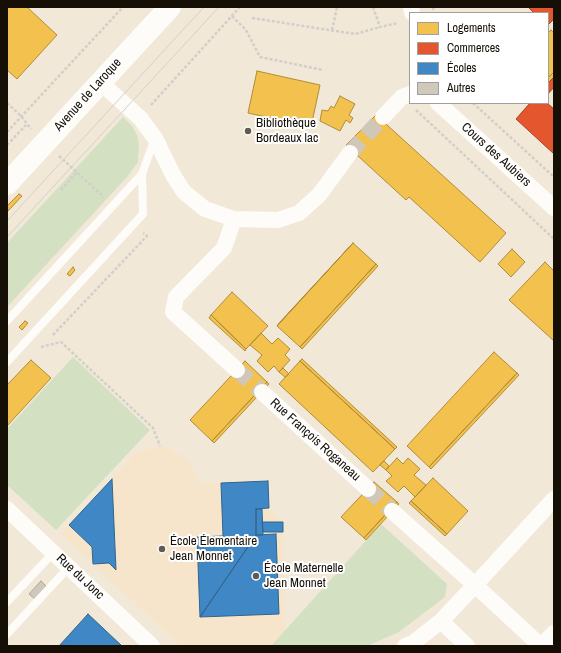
<!DOCTYPE html>
<html>
<head>
<meta charset="utf-8">
<style>
	body { margin:0 }
	#map { position:relative; width:561px; height:653px; overflow:hidden; background:#f2e8d8; font-family:"Archivo Narrow",sans-serif }
	canvas { display:block }
	.frame { position:absolute; inset:0; border:8px solid #150f06; pointer-events:none }
	.legend { position:absolute; left:409px; top:12px; width:140px; height:92px; box-sizing:border-box; background:#fff; border:1px solid #a19f9b; margin:0; padding:5px 7px; list-style:none; font-size:12px; color:#150f06 }
	.legend li { display:flex; align-items:center; gap:8px; height:20px }
	.legend b { width:20px; border:1px solid #a19f9b }
</style>
</head>
<body>
<div id="map">
<canvas width="561" height="653"></canvas>
<div class="frame"></div>
<ul class="legend">
<li><b style="height:11px;background:#f2c14e"></b>Logements</li>
<li><b style="height:11px;background:#e4572e"></b>Commerces</li>
<li><b style="height:11px;background:#3f88c5"></b>Écoles</li>
<li><b style="height:11px;background:#cfc8bb"></b>Autres</li>
</ul>
</div>
<script>
const g = document.querySelector('canvas').getContext('2d');
g.lineJoin = 'round';
function fillPath(path, color) { g.fillStyle = color; g.fill(path, 'evenodd'); }
const toPath = rows => new Path2D(rows.map(r => 'M' + r).join(''));
function strokePath(path, color, width, dash) { g.strokeStyle = color; g.lineWidth = width; g.lineCap = dash ? 'butt' : 'round'; g.setLineDash(dash || []); g.stroke(path); }
function drawText(font, color, halo, rows, align = 'center') {
  g.font = font + ' "Archivo Narrow",sans-serif'; g.lineWidth = 4; g.setLineDash([]); g.textBaseline = 'middle'; g.strokeStyle = halo; g.fillStyle = color; for (const [text, x, y, turn = 0] of rows) {
    g.save(); g.translate(x, y); g.rotate((+turn || 0) * Math.PI / 180); g.textAlign = isNaN(turn) ? turn : align; if (halo) g.strokeText(text, 0, 0); g.fillText(text, 0, 0); g.restore();
  }
}
fillPath(toPath([
	[163,445,182,456,191,464,199,483,268,481,269,508,283,522,285,631,271,646,181,646,61,534,135,453]
]), '#f6e5cb');
fillPath(toPath([
	[123,117,132,126,137,135,139,144,138,162,128,176,7,307,7,243],
	[73,357,150,430,56,530,7,485,7,429],
	[381,524,447,584,445,597,399,632,367,646,271,646]
]), '#d3e1c2');
const homes = toPath([
	[7,7,27,7,57,35,17,79,7,70,7,7],
	[551,30,554,33,554,72,548,78,548,33,551,30],
	[257,71,320,85,311,127,248,113,257,71],
	[554,72,554,77,548,83,548,78,554,72],
	[340,96,355,104,349,115,353,118,350,123,346,120,340,131,320,121,322,110,328,111,331,106,334,108,340,96],
	[376,115,506,233,480,262,409,197,406,200,346,145,376,115],
	[19,194,22,196,8,211,7,206,19,194],
	[353,243,277,326,280,322,353,243],
	[353,243,376,264,300,347,277,326,353,243],
	[512,249,525,262,511,277,498,264,512,249],
	[545,262,554,271,554,341,509,300,545,262],
	[376,264,378,266,302,349,300,347,376,264],
	[73,267,75,270,70,276,67,274,73,267],
	[232,292,268,326,246,349,211,315,232,292],
	[211,315,246,349,245,351,209,318,211,315],
	[25,321,28,323,22,330,19,327,25,321],
	[261,333,272,344,278,338,290,349,285,355,290,360,279,372,274,366,268,372,257,361,262,355,250,345,261,333],
	[494,352,517,373,429,467,407,446,494,352],
	[302,359,397,447,395,449,300,361,302,359],
	[31,360,51,378,7,426,7,385,31,360],
	[245,361,267,382,212,441,190,420,245,361],
	[300,361,395,449,373,472,279,384,300,361],
	[283,368,289,374,285,377,279,372,283,368],
	[517,373,519,375,431,469,429,467,517,373],
	[267,382,269,384,214,443,212,441,267,382],
	[397,458,403,464,408,458,420,469,414,475,426,485,415,497,404,486,398,492,386,481,392,476,386,470,397,458],
	[384,461,389,466,386,470,380,465,384,461],
	[433,478,468,511,447,534,411,501,433,478],
	[374,482,397,502,364,538,341,517,374,482],
	[411,501,447,534,445,536,409,503,411,501],
	[397,502,399,504,366,540,364,538,397,502]
]);
fillPath(homes, '#f2c14e');
strokePath(homes, '#b08c38', 1);
const shops = toPath([
	[528,7,554,7,554,19,548,25,548,13,534,13,528,7],
	[554,77,554,87,548,94,548,83,554,77],
	[530,103,547,103,554,109,554,154,516,119,530,103]
]);
fillPath(shops, '#e4572e');
strokePath(shops, '#a64122', 1);
const schools = toPath([
	[112,479,116,570,109,563,93,564,92,547,69,525,112,479],
	[268,481,269,508,256,509,256,535,200,617,197,537,223,536,221,483,268,481],
	[256,509,262,509,263,535,256,535,256,509],
	[262,522,283,522,283,532,263,532,262,522],
	[276,534,279,614,200,617,256,535,276,534],
	[88,614,122,646,59,646,88,614]
]);
fillPath(schools, '#3f88c5');
strokePath(schools, '#32648c', 1);
const building = toPath([
	[41,581,46,586,35,599,29,594,41,581]
]);
fillPath(building, '#cfc8bb');
strokePath(building, '#ada599', 1);
strokePath(toPath([
	[350,153,383,117],
	[237,370,262,392],
	[368,489,392,511]
]), '#d1c7b8', 16, [16, 8]);
strokePath(toPath([
	[373,7,380,27,398,23],
	[433,7,434,13],
	[232,16,246,30,260,57,323,70],
	[252,18,355,34,380,27],
	[332,30,337,7],
	[7,103,21,116,31,129],
	[473,103,554,177],
	[151,105,240,7],
	[416,110,554,239],
	[7,132,123,7],
	[7,145,26,125],
	[59,156,104,197],
	[61,190,77,172],
	[53,335,147,236,143,233],
	[41,347,61,342,153,428,160,446]
]), '#d2ceca', 2.5, [3, 2]);
strokePath(toPath([
	[7,321,142,174,155,138],
	[7,362,143,214,142,174],
	[7,602,54,552],
	[7,634,69,567]
]), '#fdfcf9', 8);
strokePath(toPath([
	[411,7,412,13],
	[100,82,140,118,155,138,173,175,184,192,205,209,234,219,278,220,299,213,319,195,350,153],
	[438,103,554,208],
	[383,117,402,97,410,94],
	[234,219,224,248,176,297,173,312,237,370],
	[262,392,368,489],
	[7,509,152,646],
	[392,511,475,585,554,499],
	[441,621,467,646],
	[405,646,413,643,441,621,475,585,541,646,554,633]
]), '#fdfcf9', 16);
strokePath(toPath([
	[7,184,170,7]
]), '#fdfcf9', 22);
strokePath(toPath([
	[7,221,204,7],
	[7,237,219,7]
]), '#d3d0cb', 1);
for (const [x, y, r, color] of [
	[248,131,4,"#625b50"],
	[162,549,4,"#625b50"],
	[256,576,4,"#625b50"]
]) { const dot = new Path2D(); dot.arc(x, y, r, 0, 2 * Math.PI); g.fillStyle = color; g.fill(dot); strokePath(dot, '#fff', 1.5); }
drawText('13px', '#150f06', '#fff', [
	["Avenue de Laroque",88,95,-48],
	["Cours des Aubiers",496,155,42],
	["Rue François Roganeau",315,440,42],
	["Rue du Jonc",80,577,43]
]);
drawText('13px', '#150f06', '#fff', [
	["Bibliothèque",256,124],
	["Bordeaux lac",256,139],
	["École Élementaire",170,542],
	["Jean Monnet",170,557],
	["École Maternelle",264,569],
	["Jean Monnet",264,584]
], 'left');
</script>
</body>
</html>
